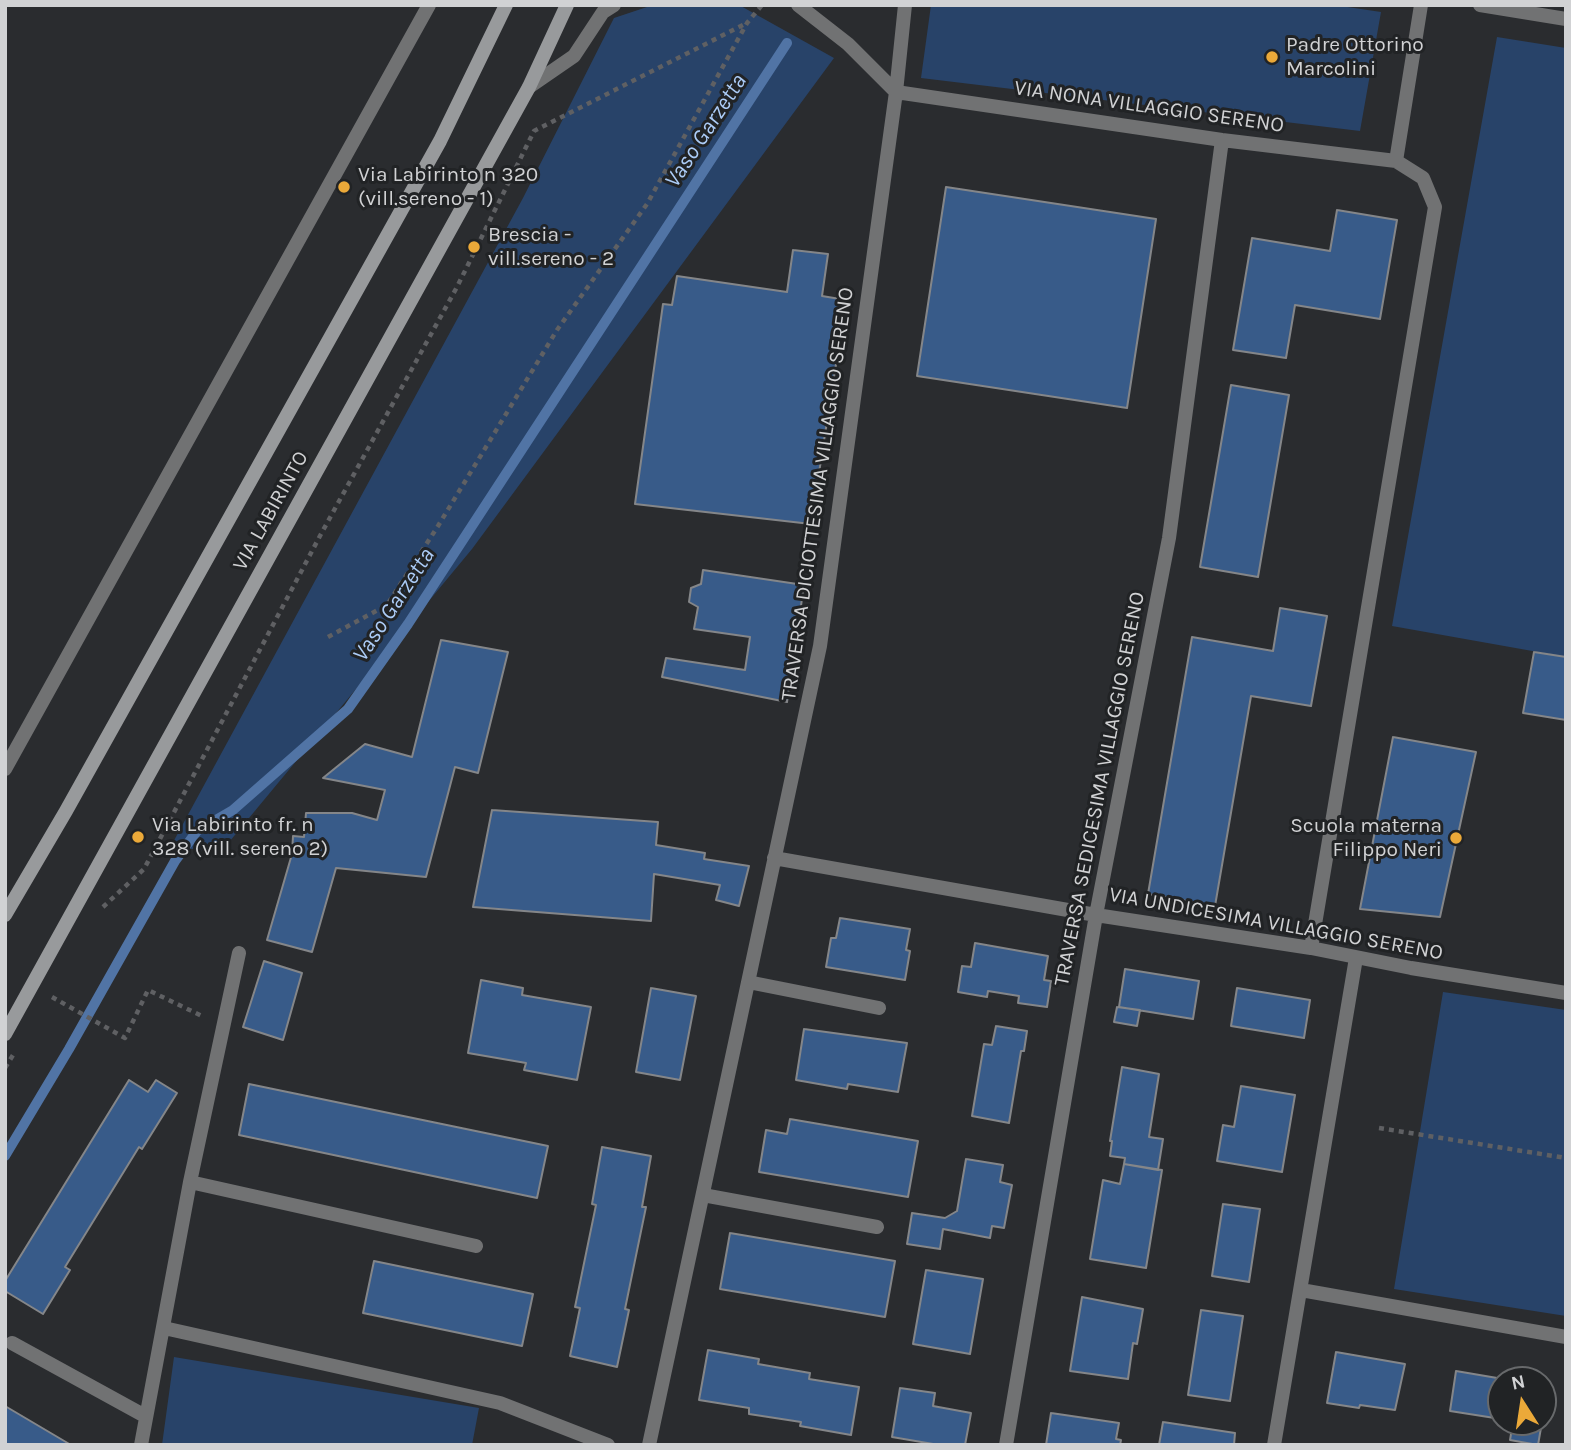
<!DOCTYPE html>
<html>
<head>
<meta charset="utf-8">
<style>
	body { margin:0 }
	#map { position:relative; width:1571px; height:1450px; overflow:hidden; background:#2a2c2f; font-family:Karla,sans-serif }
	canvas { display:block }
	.frame { position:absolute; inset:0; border:7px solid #d1d2d4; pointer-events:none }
	.north { position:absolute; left:1487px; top:1366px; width:70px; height:70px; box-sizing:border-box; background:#212325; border:2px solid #67696b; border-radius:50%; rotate:348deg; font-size:19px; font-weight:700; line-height:28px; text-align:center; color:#d1d2d4 }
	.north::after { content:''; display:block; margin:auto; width:24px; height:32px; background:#eba939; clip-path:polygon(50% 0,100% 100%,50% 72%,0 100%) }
</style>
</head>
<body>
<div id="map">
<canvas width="1571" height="1450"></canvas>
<div class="frame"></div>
<div class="north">N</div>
</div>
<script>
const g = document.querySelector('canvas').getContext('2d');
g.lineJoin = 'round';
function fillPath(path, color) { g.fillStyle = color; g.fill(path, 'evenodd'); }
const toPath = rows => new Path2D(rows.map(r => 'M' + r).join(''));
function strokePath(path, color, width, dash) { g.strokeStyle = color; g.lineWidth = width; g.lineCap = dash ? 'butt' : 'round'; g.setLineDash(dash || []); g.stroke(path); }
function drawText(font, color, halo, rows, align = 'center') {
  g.font = font + ' Karla,sans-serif'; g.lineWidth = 6; g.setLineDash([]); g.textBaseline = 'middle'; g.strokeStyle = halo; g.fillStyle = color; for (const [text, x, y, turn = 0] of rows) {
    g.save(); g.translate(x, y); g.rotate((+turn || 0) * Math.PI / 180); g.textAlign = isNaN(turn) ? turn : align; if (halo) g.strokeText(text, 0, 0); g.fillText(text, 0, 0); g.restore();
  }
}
fillPath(toPath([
	[653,5,739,5,834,58,472,549,220,853,171,846,523,198,614,18],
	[931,5,1334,5,1381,12,1360,131,921,78],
	[1497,37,1566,48,1566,657,1392,626],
	[1443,992,1566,1010,1566,1316,1394,1289],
	[174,1357,479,1408,472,1445,162,1445]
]), '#284369');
strokePath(toPath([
	[5,1156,69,1049,175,861,197,831,233,810,348,709,408,624,787,43]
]), '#5174a5', 10);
const building = toPath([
	[946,187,1156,219,1127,408,917,376,946,187],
	[1337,210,1397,220,1380,319,1295,305,1286,358,1233,350,1252,238,1330,251,1337,210],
	[793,250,828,254,822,296,846,300,811,524,635,504,663,304,672,305,677,276,787,292,793,250],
	[1231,385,1289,395,1258,577,1200,567,1231,385],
	[703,570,804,585,787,702,662,677,666,658,745,670,750,637,694,629,698,607,689,602,691,588,701,584,703,570],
	[1280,608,1327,616,1311,706,1251,696,1215,906,1148,894,1192,637,1273,651,1280,608],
	[441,640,508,652,478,773,455,767,426,877,336,868,312,952,267,940,292,854,293,836,304,837,306,813,352,813,377,820,385,790,323,778,365,744,412,757,441,640],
	[1534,652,1566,657,1566,720,1523,713,1534,652],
	[1393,737,1476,752,1440,917,1360,909,1393,737],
	[492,810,658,822,656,845,705,853,704,859,749,866,739,906,716,900,720,885,654,874,651,921,473,907,492,810],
	[840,918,910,929,906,950,910,951,905,980,826,967,831,938,836,938,840,918],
	[975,943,1048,956,1044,980,1051,981,1047,1007,1018,1003,1019,996,988,991,987,997,958,992,962,966,971,967,975,943],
	[264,961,302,973,283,1040,243,1027,264,961],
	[1125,969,1199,981,1193,1019,1119,1007,1125,969],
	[481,980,523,988,522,995,591,1007,577,1080,524,1070,526,1063,468,1053,481,980],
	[651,988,696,996,680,1080,636,1072,651,988],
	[1237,988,1310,1000,1304,1038,1231,1026,1237,988],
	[1117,1007,1140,1010,1137,1026,1114,1022,1117,1007],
	[996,1026,1027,1031,1024,1051,1021,1051,1009,1123,972,1116,984,1044,992,1045,996,1026],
	[804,1029,907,1043,898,1092,848,1084,847,1089,796,1080,804,1029],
	[1122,1067,1159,1074,1149,1137,1163,1139,1158,1170,1124,1164,1125,1158,1110,1156,1112,1141,1110,1141,1122,1067],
	[129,1080,148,1092,156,1080,177,1093,142,1149,139,1147,65,1267,70,1270,43,1314,5,1291,5,1281,129,1080],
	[249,1084,548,1146,537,1198,239,1135,249,1084],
	[1241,1086,1295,1095,1282,1172,1217,1161,1223,1125,1234,1127,1241,1086],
	[790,1119,918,1141,908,1197,759,1172,766,1130,787,1134,790,1119],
	[602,1147,651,1156,642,1207,646,1207,625,1309,629,1310,617,1367,570,1356,580,1308,575,1307,596,1205,592,1204,602,1147],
	[966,1159,1003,1165,1000,1182,1012,1185,1004,1228,992,1226,990,1238,943,1229,940,1249,907,1244,912,1213,945,1218,957,1211,966,1159],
	[1124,1164,1162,1170,1146,1268,1090,1259,1103,1180,1120,1184,1124,1164],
	[1223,1204,1260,1209,1249,1282,1212,1276,1223,1204],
	[730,1233,895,1261,885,1317,720,1289,730,1233],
	[374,1261,533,1294,522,1346,363,1313,374,1261],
	[926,1270,983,1279,970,1354,913,1344,926,1270],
	[1082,1297,1143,1309,1137,1344,1133,1343,1128,1379,1070,1371,1082,1297],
	[1201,1310,1243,1316,1230,1401,1188,1395,1201,1310],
	[708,1350,759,1359,758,1364,810,1373,809,1379,859,1387,851,1435,800,1426,801,1422,749,1414,749,1408,699,1400,708,1350],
	[1336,1352,1405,1364,1395,1410,1360,1405,1359,1408,1327,1403,1336,1352],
	[1456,1371,1509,1380,1501,1380,1501,1419,1450,1411,1456,1371],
	[1543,1386,1548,1386,1543,1418,1543,1386],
	[900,1388,935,1393,933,1406,971,1413,965,1445,939,1445,892,1437,900,1388],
	[5,1406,71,1445,5,1445,5,1406],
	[1051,1413,1119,1423,1116,1439,1121,1440,1120,1445,1046,1445,1051,1413],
	[1163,1422,1235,1433,1234,1445,1159,1445,1163,1422],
	[1513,1422,1542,1422,1538,1445,1510,1440,1513,1422]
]);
fillPath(building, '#385b89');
strokePath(building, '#848689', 2);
strokePath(toPath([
	[328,637,387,605,438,526,557,330,647,204,747,23,762,5],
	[103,907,144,869,321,534,457,287,534,131,747,23],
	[52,997,125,1038,148,990,202,1016],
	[5,1068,13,1055],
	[1379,1128,1566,1158]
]), '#5f6063', 4.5, [5, 5]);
strokePath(toPath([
	[798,5,848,44,896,92,1222,140,1396,161,1423,178,1435,207,1311,948],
	[1480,5,1566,19],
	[529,87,574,56,603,12,614,5],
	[1396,161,1421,5],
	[5,769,429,5],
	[774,858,1096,915,1311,948,1411,968,1566,993],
	[748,982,879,1008],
	[190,1182,476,1246],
	[703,1195,877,1227],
	[1301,1290,1566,1337],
	[164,1328,500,1403,608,1445],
	[12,1343,145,1416],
	[141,1445,190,1182,239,953],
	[649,1445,820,646,896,92,905,5],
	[1006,1445,1096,915,1169,538,1222,140],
	[1274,1445,1356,958]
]), '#717273', 14);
strokePath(toPath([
	[5,915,66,811,440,141,506,5],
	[5,1034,529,87,567,5]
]), '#989a9c', 14);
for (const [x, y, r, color] of [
	[1272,57,7,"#eba939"],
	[344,187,7,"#eba939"],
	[474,247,7,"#eba939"],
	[138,837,7,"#eba939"],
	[1456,838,7,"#eba939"]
]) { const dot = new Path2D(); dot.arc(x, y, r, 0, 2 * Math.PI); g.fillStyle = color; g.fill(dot); strokePath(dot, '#212325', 2.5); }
drawText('21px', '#d1d2d4', '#212325', [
	["Padre Ottorino",1286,45],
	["Marcolini",1286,69],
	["Via Labirinto n 320",358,175],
	["(vill.sereno - 1)",358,199],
	["Brescia -",488,235],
	["vill.sereno - 2",488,259],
	["Via Labirinto fr. n",152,825],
	["328 (vill. sereno 2)",152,849],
	["Scuola materna",1442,826,"right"],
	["Filippo Neri",1442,850,"right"]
], 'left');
drawText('21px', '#d1d2d4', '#212325', [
	["VIA NONA VILLAGGIO SERENO",1149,107,8],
	["TRAVERSA DICIOTTESIMA VILLAGGIO SERENO",818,494,-82],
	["VIA LABIRINTO",271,511,-61],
	["TRAVERSA SEDICESIMA VILLAGGIO SERENO",1100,789,-79],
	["VIA UNDICESIMA VILLAGGIO SERENO",1276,924,10]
]);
drawText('italic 23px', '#acccf7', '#212325', [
	["Vaso Garzetta",706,131,-57],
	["Vaso Garzetta",394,605,-57]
]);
</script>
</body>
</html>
